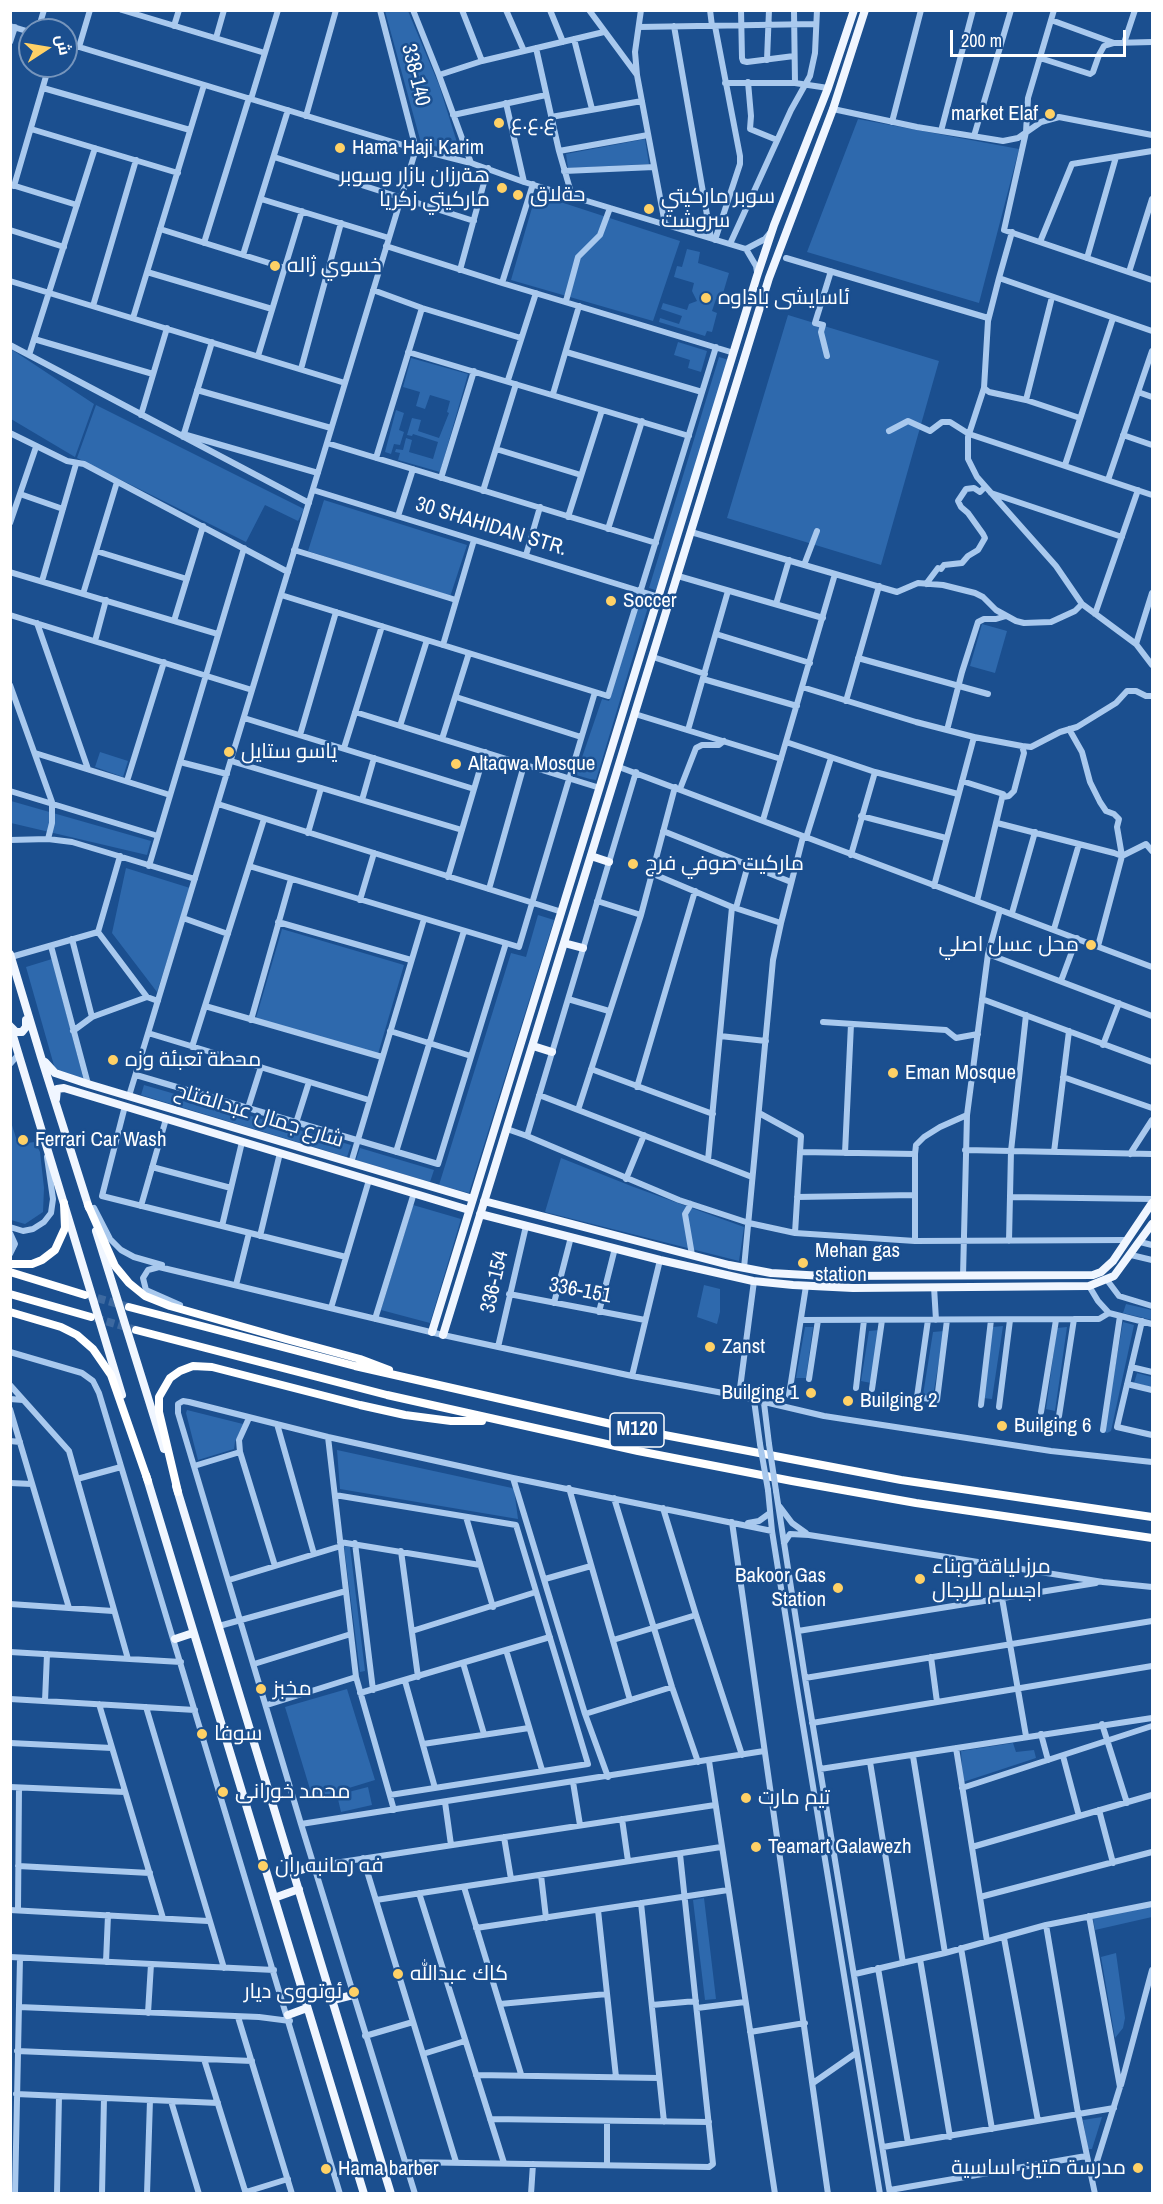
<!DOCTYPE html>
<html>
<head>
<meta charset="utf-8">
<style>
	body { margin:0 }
	#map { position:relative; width:1163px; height:2204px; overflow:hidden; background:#1b4f8f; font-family:"Archivo Narrow",Cairo,sans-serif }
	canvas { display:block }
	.frame { position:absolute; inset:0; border:12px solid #fff; pointer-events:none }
	.north { position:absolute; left:18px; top:18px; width:60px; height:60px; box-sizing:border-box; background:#1b4f8f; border:2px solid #7695bc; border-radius:50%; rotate:78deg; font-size:16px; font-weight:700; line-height:24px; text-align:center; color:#fff }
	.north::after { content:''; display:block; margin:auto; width:21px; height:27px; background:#ffd166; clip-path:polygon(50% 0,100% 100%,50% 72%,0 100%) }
	.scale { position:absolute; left:950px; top:30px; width:176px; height:27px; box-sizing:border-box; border:3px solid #fff; border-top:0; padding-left:8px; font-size:18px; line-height:21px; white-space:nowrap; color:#fff; -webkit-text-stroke:4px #1b4f8f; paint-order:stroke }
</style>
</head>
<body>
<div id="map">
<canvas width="1163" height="2204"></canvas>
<div class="frame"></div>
<div class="north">ش</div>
<div class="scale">200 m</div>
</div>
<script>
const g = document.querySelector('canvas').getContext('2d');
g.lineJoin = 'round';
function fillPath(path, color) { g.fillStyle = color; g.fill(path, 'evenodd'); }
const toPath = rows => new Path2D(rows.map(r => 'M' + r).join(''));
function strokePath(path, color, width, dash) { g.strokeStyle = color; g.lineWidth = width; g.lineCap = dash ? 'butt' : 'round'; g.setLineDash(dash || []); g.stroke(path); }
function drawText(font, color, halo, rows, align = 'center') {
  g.font = font + ' "Archivo Narrow",Cairo,sans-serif'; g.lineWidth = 5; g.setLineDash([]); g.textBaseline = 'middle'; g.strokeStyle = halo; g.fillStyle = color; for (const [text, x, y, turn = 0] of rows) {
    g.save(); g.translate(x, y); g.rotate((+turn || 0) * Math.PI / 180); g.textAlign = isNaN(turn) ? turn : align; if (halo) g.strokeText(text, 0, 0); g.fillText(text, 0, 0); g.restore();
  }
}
fillPath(toPath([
	[385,11,408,11,439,85,460,152,421,143],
	[858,119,1019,149,979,303,807,252],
	[645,139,649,164,568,168,566,154],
	[536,194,680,241,653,321,511,280],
	[687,249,700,252,698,263,729,273,721,300,716,299,712,311,717,313,712,332,707,331,705,336,659,322,660,318,679,324,682,316,661,309,663,303,687,310,689,304,697,301,692,291,694,283,674,277,677,266,682,267],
	[788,315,939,361,881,565,727,518],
	[678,342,707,351,701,372,688,368,690,360,674,355],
	[11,349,94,404,75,457,11,419],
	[719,357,729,360,658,591,649,588],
	[411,358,468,374,440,472,398,460,400,453,395,452,396,449,403,450,406,438,412,440,409,452,433,459,438,442,413,434,412,436,407,435,412,418,421,420,418,431,439,438,449,413,447,412,450,401,430,395,425,409,416,406,420,392,403,387],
	[96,405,304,509,298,521,265,505,246,542,77,458],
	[396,410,404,413,399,430,404,432,400,445,394,444,391,454,385,452],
	[324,500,467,545,450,597,308,551],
	[642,594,651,597,596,780,590,779,576,775,602,699,609,701],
	[982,624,1007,631,995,673,970,666],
	[100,752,128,761,123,777,95,767],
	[11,801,151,841,147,855,11,823],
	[126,868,190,888,157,992,112,933],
	[538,915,554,920,469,1193,439,1185,511,953,526,957],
	[282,929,404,965,378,1054,256,1018],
	[52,959,84,1081,55,1069,26,967],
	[144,1085,351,1145,347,1157,141,1095],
	[11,1122,18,1144,35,1142,40,1152,44,1188,43,1212,25,1224,11,1220],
	[360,1148,434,1170,430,1182,356,1160],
	[561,1158,631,1186,744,1227,739,1261,545,1212],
	[413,1205,461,1219,430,1323,381,1310],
	[704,1285,720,1289,720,1312,717,1324,697,1317],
	[1126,1304,1152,1310,1152,1320,1123,1313],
	[1123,1322,1134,1325,1111,1431,1107,1433,1104,1431],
	[1003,1326,992,1399,983,1398,993,1327],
	[805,1327,813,1327,806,1378,796,1378],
	[1067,1327,1055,1411,1046,1409,1057,1328],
	[879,1330,871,1383,861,1381,869,1331],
	[944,1331,933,1396,923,1395,933,1332],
	[1137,1373,1152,1377,1152,1387,1134,1383],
	[187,1410,243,1424,235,1442,234,1449,198,1460,186,1413],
	[337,1450,512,1488,514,1489,518,1519,340,1489],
	[344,1546,350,1547,365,1671,360,1672],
	[347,1689,375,1780,313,1799,285,1707],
	[1013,1743,1016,1752,1034,1750,1036,1758,963,1782,961,1751],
	[368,1787,372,1805,341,1812,337,1795],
	[704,1898,716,1999,705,2000,693,1900],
	[1152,1905,1152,1917,1095,1930,1093,1918],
	[1116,1953,1125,2018,1123,2028,1115,2038,1101,1957],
	[1102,2117,1092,2149,1088,2149,1083,2120]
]), '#2e69ad');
strokePath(toPath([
	[86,1295,129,1307],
	[95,1318,136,1330]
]), '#3d69a0', 8, [8, 4]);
strokePath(toPath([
	[122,10,265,53],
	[413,10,439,75,471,163],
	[462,10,482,61],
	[506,10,524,51],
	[550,10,563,42],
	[589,10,637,75],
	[641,10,635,52,637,75,665,224],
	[710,10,712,26],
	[741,10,742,58,743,61,747,62,794,56],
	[794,10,795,83,828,88],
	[1054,10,1028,98,1026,132,1004,230,1152,280],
	[1051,20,1114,43,1152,42],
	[10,26,30,32],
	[174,26,179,10],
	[674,26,711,238],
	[715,26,740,156,740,164,715,240],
	[639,27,816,24],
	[38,30,44,10],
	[216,38,224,10],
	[574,39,592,109],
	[10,42,15,27],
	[66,43,416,149,471,163,524,182,746,249,765,239,770,233],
	[1124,43,1135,10],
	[79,47,90,10],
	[536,48,559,151,572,196],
	[1040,58,1090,74,1093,72,1099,55,1104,46,1114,43],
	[767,60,769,10],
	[439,75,482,61,604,32],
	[748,82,751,116,750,129,777,140],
	[725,83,795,83],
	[43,88,190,130],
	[251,99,278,10],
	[506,103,524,182],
	[833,109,917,127,1003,141,1018,138,1041,122,1059,117,1152,135],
	[453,115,546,95],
	[306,116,336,10],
	[551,117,642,101],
	[892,122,921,10],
	[31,129,178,173],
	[941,131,973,10],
	[974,136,1011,10],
	[559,151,648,135],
	[274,157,474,221],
	[564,171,654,167],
	[12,185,77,205],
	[14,186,49,66],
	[261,199,389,238],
	[160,229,285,268],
	[10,230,64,247],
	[1012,232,999,278,1152,331],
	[1040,242,1072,164,1152,151],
	[204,243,249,98],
	[730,244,791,110,810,76,815,53,817,10],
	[386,246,502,283,734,353],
	[746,249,756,266,757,272],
	[243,255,288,110],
	[786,258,988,318],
	[1087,258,1116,157],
	[460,270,488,168],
	[147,272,272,309],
	[1129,272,1152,199],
	[999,278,988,321,984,388,989,392,1026,400,1080,418],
	[10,281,345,383],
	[502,283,533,184],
	[373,290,422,308,521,338],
	[566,301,578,257,600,235,610,208],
	[93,306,136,160],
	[133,318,204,85],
	[34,339,153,374],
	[10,345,309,503],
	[408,352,689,436],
	[566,352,702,392],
	[29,355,95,148],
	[258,356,302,211],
	[827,356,821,332,823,325,815,323,831,271],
	[301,369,341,223],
	[508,380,536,293],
	[984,388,968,437,968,459,977,477,1056,566,1082,604,1136,644,1152,665],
	[197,390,331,428],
	[1138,392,1152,397],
	[553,394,579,306],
	[1026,400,1052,297],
	[141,415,167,328],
	[889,431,908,421,930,431,942,422,950,422,969,434,1152,495],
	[10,433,67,461,84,464,288,572],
	[183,434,318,473],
	[1123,435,1152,445],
	[183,437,212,342],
	[327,443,656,543],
	[496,449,581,475],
	[376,458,422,308],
	[1065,465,1113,318],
	[441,478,474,371],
	[1108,480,1152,351],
	[313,490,659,597],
	[483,491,516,384],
	[991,493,1122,537],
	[20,494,63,509],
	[398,516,413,469],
	[568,517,602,410],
	[10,523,36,447],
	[608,529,642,421],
	[691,532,897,592,918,583,943,585,975,593,983,597,996,610,1016,621,1024,623,1051,622,1075,611,1082,604],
	[294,550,456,600],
	[96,551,187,579],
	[526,555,540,507],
	[804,565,817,531],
	[10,572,218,634],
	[678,576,823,618],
	[42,581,76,464],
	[926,584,938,568,941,569,944,565,962,563,968,556,978,550,985,538,983,534,968,513,961,507,958,501,966,489,974,488,980,492,985,487],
	[83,594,117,482],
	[281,595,608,696,716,347],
	[776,604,789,560],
	[1095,614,1138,490],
	[10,615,252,690],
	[174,621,203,526],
	[37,623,88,769],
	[716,634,810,663],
	[95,641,106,600],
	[1136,644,1152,593],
	[443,645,474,540],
	[653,657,705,674],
	[858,658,988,694],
	[703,679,797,706],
	[10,685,52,802,52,823,48,839],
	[802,687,916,722,974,737,1022,746],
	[456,697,581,737],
	[846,701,879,586],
	[355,712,600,788],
	[635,714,781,759],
	[244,718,474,789],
	[400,726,427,640],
	[1069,729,1082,752,1090,782,1100,802,1106,811,1114,814,1119,819,1117,827,1122,856],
	[688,730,728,591],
	[947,730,962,672,978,622,984,619,996,619,1006,616],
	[300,735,336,612],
	[442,739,469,653],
	[786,742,875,772,958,794],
	[344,748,382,626],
	[35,753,170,795],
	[231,761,462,830],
	[180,762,227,774],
	[619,767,1152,967],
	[636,772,527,1136,679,1200,749,1223,795,1233,915,1241,1127,1240],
	[127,781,164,662],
	[962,781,1003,794,977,901],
	[680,789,696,748,702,745,719,745,724,741],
	[10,791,158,836],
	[1003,797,1009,796,1014,791,1024,753,1022,746,1031,747,1060,732,1077,727,1116,703,1127,691,1136,691,1146,696,1152,696],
	[362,800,374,758],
	[218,804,562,912],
	[861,816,946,838],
	[763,820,835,574],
	[997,823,1114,853,1122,856],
	[663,831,791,882],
	[308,833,321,788],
	[806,838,831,758],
	[10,840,48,839,72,842,195,879],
	[851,855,875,772],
	[149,866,244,548],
	[249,866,519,947,595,692],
	[651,873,732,907,781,923],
	[448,877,485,752],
	[934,886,974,737],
	[489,889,524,765],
	[360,900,374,853],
	[597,901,641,915],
	[736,908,748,865],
	[1012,913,1035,832],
	[183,918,228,934],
	[278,922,411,960],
	[1054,929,1079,844],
	[98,932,147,997],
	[98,932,120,856],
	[72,939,92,1017],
	[51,946,88,1084],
	[1098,946,1122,856,1146,844,1152,851],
	[988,954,1152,1016],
	[11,957,98,932],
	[1061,981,1077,938],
	[568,999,609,1011],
	[982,999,1152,1062],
	[205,1006,382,1057],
	[251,1020,291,879],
	[823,1022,946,1030,956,1038,978,1034],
	[73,1031,92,1017,147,997,158,1001],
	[390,1031,471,1056],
	[148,1033,369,1100],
	[720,1036,766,1041],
	[1103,1045,1119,1003],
	[192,1047,264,819],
	[10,1064,19,1054],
	[591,1069,713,1114],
	[136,1075,438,1164,506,943],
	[1063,1077,1152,1108],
	[637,1087,695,891],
	[539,1095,752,1177],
	[129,1096,416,149,380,10],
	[125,1106,102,1196,346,1257],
	[248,1108,261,1067],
	[578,1110,641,915,675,787],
	[759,1113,801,1136,795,1233],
	[296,1123,309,1082],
	[507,1129,527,1136],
	[965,1150,1152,1154],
	[396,1152,464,931],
	[801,1152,915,1154,915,1241],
	[1054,1152,1069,1031],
	[845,1153,851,1024],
	[915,1154,916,1145,924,1137,940,1127,967,1115],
	[1130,1154,1152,1120],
	[708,1160,732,907],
	[351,1163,424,919],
	[152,1167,231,1188],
	[626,1179,644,1135],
	[797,1197,915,1195],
	[1010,1197,1152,1199],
	[691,1204,685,1214,692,1255],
	[141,1206,166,1119],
	[94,1208,110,1239,121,1250,134,1257,162,1265],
	[222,1226,242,1142],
	[10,1227,23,1231,33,1229,44,1222,51,1213,53,1199,47,1157],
	[10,1233,15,1244,10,1254],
	[260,1236,280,1153],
	[1009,1241,1011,1151,1026,1015],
	[1140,1242,1152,1245],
	[1131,1255,1152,1260],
	[744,1268,773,960,781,923,803,837],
	[963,1276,967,1115,988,954,1000,910],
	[1107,1280,1119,1296,1152,1306],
	[236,1285,249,1233],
	[1089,1286,1098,1301,1109,1313],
	[934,1287,936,1320],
	[509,1294,645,1320],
	[554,1303,571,1237],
	[180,1305,146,1290,143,1278,148,1270,159,1267,443,1335,632,1376,739,1396,824,1416,1051,1451,1152,1462],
	[331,1308,369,1180],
	[599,1312,615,1248],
	[375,1319,414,1193],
	[801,1320,1074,1319,1099,1319,1109,1313,1152,1324],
	[928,1320,917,1397,937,1400,947,1320],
	[1142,1321,1117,1427,1152,1435],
	[498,1347,526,1226],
	[10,1352,82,1373,93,1381,99,1393,340,2194],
	[1131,1367,1152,1372],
	[632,1376,660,1260],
	[809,1379,818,1320],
	[1127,1384,1152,1390],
	[10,1385,69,1451,128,1659],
	[856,1388,864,1320],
	[872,1389,882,1320],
	[789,1395,806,1286],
	[739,1396,754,1281],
	[10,1399,23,1400],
	[754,1400,760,1444],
	[764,1403,769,1444],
	[981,1405,991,1320],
	[999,1407,1010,1320],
	[10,1409,69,1608],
	[1041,1412,1056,1320],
	[1059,1416,1074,1319],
	[249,1418,239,1440,240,1452,275,1566],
	[277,1424,314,1554],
	[1103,1430,1120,1316],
	[328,1437,356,1677,394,1810],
	[10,1441,20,1442],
	[194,1466,240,1452],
	[513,1478,585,1714,608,1777],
	[77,1479,121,1467],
	[10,1483,32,1484],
	[569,1488,630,1700],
	[768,1490,772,1531,799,1701,880,2194],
	[776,1491,805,1678,890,2194],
	[335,1495,516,1525,588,1764,390,1795],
	[614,1498,672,1687,698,1762],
	[780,1507,792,1523,806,1533],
	[663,1508,696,1615,742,1755],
	[466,1517,493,1607],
	[732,1522,828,2194],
	[748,1523,759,1521,770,1513],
	[340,1542,480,1565],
	[355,1543,373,1690],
	[784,1543,790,1534,809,1535,1103,1582,1152,1587],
	[401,1551,418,1677],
	[545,1579,591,1566],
	[229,1580,341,1546],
	[1002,1598,1026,1736],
	[10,1604,113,1611],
	[219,1626,346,1591],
	[412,1631,536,1592],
	[798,1631,1096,1583],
	[613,1640,696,1615],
	[506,1650,542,1770],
	[10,1652,181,1662],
	[931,1657,937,1702],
	[463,1663,484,1734],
	[254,1664,351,1634],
	[805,1678,1152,1621],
	[405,1681,435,1788],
	[360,1693,550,1637],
	[10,1699,195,1710],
	[45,1701,47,1654],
	[99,1704,163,1918],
	[267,1705,356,1677],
	[146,1707,224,1968],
	[585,1714,672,1687],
	[812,1723,1152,1666],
	[1102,1724,1127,1803],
	[1041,1734,1048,1760],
	[10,1743,112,1748],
	[423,1744,529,1728],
	[956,1748,987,1941],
	[913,1756,945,1953],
	[1063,1756,1079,1816],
	[709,1761,775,2194],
	[870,1762,903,1963],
	[820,1769,1152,1718],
	[573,1782,580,1825],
	[10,1787,125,1792],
	[962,1788,1152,1726],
	[445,1802,451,1845],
	[1099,1810,1113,1863],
	[622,1819,628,1861],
	[301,1824,764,1751],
	[504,1837,511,1879],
	[972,1847,1152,1795],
	[363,1858,456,2162],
	[18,1866,150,1873],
	[315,1866,715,1805],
	[541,1875,546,1918],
	[464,1887,521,2074],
	[419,1893,504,2163],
	[980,1897,1152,1852],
	[376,1900,721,1847],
	[641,1903,664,2122],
	[10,1910,208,1921],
	[18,1910,19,1788],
	[598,1910,616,2077],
	[1089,1916,1120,2087,1092,2177],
	[1046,1925,1078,2113,1095,2194],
	[476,1928,728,1890],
	[1004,1938,1038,2121],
	[961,1948,992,2129],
	[10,1957,274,1970],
	[920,1959,950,2137],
	[106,1962,108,1915],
	[878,1968,908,2143],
	[855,1974,945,1953,1046,1925,1152,1904],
	[500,2004,607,1994],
	[652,2005,696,2001],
	[19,2007,259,2017,290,2021],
	[697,2008,745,2002],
	[148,2013,151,1964],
	[238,2017,292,2194],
	[750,2032,805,2023],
	[365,2036,413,2022],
	[17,2051,252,2061],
	[423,2054,465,2041],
	[204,2059,246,2194],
	[476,2075,659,2078],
	[813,2083,856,2053],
	[1121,2085,1152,1970],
	[16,2094,218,2103],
	[171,2101,199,2194],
	[490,2119,709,2122],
	[883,2147,1114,2108],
	[406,2162,709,2167,713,2164,680,1854],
	[607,2164,607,2121],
	[890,2190,1086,2156],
	[246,2192,288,2179],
	[15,2194,20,1958],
	[57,2194,59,2096],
	[102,2194,104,2098],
	[147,2194,150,2100],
	[415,2194,301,1824,178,1413,178,1404,183,1401,189,1402,328,1437,513,1478,772,1531],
	[531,2194,533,2164]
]), '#a9c9ee', 6);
strokePath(toPath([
	[591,856,609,862],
	[564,943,583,948],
	[10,954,41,1057,89,1208],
	[10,1026,122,1395],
	[11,1027,16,1032,22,1032,26,1027,26,1020],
	[533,1046,552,1052],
	[45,1062,55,1073,88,1084,473,1199],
	[56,1099,57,1089,64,1088,469,1210],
	[484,1201,729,1265,771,1273,824,1276,1093,1275,1101,1272,1113,1261,1152,1203],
	[480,1214,660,1260,753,1281,793,1285,853,1288,1089,1286,1114,1276,1152,1224],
	[96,1231,164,1449],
	[432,1332,757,276,774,225,828,88,854,10],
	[443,1335,769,278,833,109,865,10],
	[146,1475,364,2194],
	[176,1486,391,2194],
	[175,1639,193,1633],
	[294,1872,315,1866],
	[274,1898,299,1889],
	[333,2000,353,1995],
	[288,2015,307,2008]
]), '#f0f6ff', 8);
strokePath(toPath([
	[88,1205,115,1266,129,1283,145,1296,170,1306,286,1339,360,1359,389,1370],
	[10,1264,32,1264,42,1260,55,1250,65,1228,64,1203],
	[10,1272,85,1295],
	[10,1294,91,1317],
	[129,1307,355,1366,633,1429,901,1480,1152,1517],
	[10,1312,61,1327,77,1335,93,1349,111,1375,148,1481],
	[136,1330,387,1395,638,1451,792,1481,916,1503,1152,1538],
	[178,1492,159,1412,159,1397,170,1378,180,1371,193,1366,212,1367,360,1405,405,1415,451,1421,482,1421]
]), '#fff', 8);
strokePath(toPath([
	[760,1444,768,1490],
	[769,1444,776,1491]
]), '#a9c9ee', 6);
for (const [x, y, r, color] of [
	[1050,114,6,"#ffd166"],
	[499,123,6,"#ffd166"],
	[340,148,6,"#ffd166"],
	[502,188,6,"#ffd166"],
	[518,195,6,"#ffd166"],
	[649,209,6,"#ffd166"],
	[275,266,6,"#ffd166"],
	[706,298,6,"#ffd166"],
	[611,601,6,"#ffd166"],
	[229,752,6,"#ffd166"],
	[456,764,6,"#ffd166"],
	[633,864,6,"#ffd166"],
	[1091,945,6,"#ffd166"],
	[113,1060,6,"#ffd166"],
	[893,1073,6,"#ffd166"],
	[23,1140,6,"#ffd166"],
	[803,1263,6,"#ffd166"],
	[710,1347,6,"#ffd166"],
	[811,1393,6,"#ffd166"],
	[848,1401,6,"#ffd166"],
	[1002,1426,6,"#ffd166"],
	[920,1579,6,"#ffd166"],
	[838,1588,6,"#ffd166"],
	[261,1689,6,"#ffd166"],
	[202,1734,6,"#ffd166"],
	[223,1792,6,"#ffd166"],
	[746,1798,6,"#ffd166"],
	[756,1847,6,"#ffd166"],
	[263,1866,6,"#ffd166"],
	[398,1974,6,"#ffd166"],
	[354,1992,6,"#ffd166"],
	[1138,2168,6,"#ffd166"],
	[326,2169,6,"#ffd166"]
]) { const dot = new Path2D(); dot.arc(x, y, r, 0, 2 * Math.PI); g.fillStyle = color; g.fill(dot); strokePath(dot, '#1b4f8f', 2); }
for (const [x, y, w] of [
	[637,1430,54]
]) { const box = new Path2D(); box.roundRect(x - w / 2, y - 17, w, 34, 4.5); g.fillStyle = '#1b4f8f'; g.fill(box); strokePath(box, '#fff', 1.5); }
drawText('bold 20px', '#fff', null, [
	["M120",637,1430]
]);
drawText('21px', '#fff', '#1b4f8f', [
	["338-140",415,75,76],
	["30 SHAHIDAN STR.",491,527,17],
	["شارع جمال عبدالفتاح",259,1116,17],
	["336-154",495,1282,-77],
	["336-151",580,1291,11]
]);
drawText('21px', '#fff', '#1b4f8f', [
	["market Elaf",1038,114,"right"],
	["ع.ع.ع",511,123],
	["Hama Haji Karim",352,148],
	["هةرزان بازار وسوبر",490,176,"right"],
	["ماركيتي زكريا",490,200,"right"],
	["حةلاق",530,195],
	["سوبر ماركيتي",661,197],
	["سروشت",661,221],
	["خسوي ژاله",287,266],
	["ئاسايشى باداوه",718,298],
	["Soccer",623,601],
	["ياسو ستايل",241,752],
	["Altaqwa Mosque",468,764],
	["ماركيت صوفي فرج",645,864],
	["محل عسل اصلي",1079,945,"right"],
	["محطة تعبئة وزه",125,1060],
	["Eman Mosque",905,1073],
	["Ferrari Car Wash",35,1140],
	["Mehan gas",815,1251],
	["station",815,1275],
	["Zanst",722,1347],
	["Builging 1",799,1393,"right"],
	["Builging 2",860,1401],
	["Builging 6",1014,1426],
	["مرز لياقة وبناء",932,1567],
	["اجسام للرجال",932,1591],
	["Bakoor Gas",826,1576,"right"],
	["Station",826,1600,"right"],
	["مخبز",273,1689],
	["سوفا",214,1734],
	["محمد خورانی",235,1792],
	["تيم مارت",758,1798],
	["Teamart Galawezh",768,1847],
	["فه رمانبه ران",275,1866],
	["كاك عبدالله",410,1974],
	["ئوتووی دیار",342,1992,"right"],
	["مدرسة متين اساسية",1126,2168,"right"],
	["Hama barber",338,2169]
], 'left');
</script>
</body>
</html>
